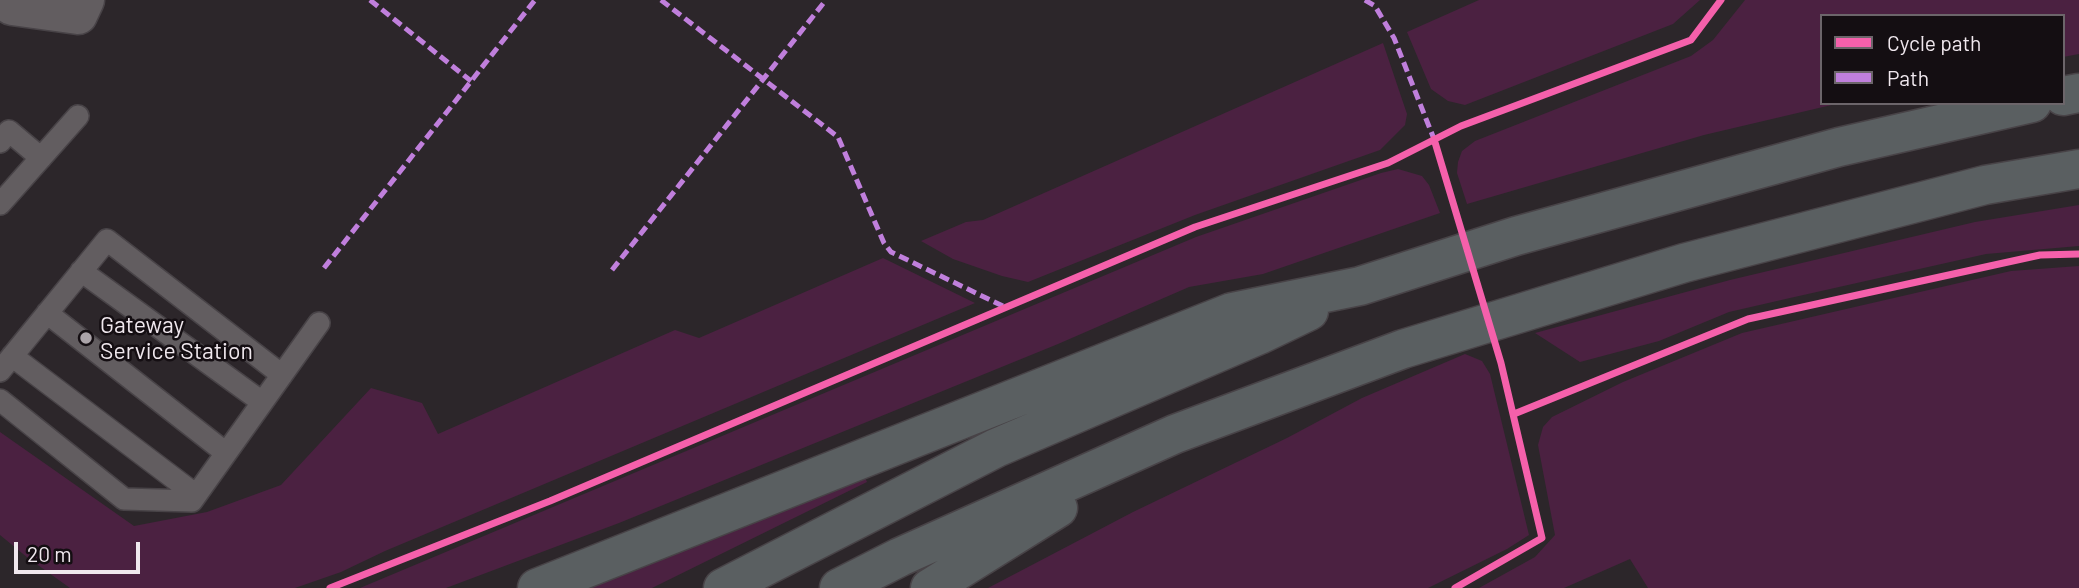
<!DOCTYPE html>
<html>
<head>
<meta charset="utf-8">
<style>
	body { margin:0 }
	#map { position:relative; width:2079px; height:588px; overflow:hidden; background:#2c262a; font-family:Barlow,sans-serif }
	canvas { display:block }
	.legend { position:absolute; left:1820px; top:14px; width:245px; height:91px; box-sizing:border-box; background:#140e12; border:2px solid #6c656a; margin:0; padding:9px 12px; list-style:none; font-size:21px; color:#f0e8ee }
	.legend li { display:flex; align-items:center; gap:14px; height:35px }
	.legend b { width:35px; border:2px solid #6c656a }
	.scale { position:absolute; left:14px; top:542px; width:126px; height:32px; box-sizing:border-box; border:4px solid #f0e8ee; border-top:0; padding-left:9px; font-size:21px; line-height:24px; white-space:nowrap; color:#f0e8ee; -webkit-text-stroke:5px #140e12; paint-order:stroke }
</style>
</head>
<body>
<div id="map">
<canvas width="2079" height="588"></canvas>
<ul class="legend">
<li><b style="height:9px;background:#f560ab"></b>Cycle path</li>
<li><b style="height:9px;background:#c07fdc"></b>Path</li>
</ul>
<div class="scale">20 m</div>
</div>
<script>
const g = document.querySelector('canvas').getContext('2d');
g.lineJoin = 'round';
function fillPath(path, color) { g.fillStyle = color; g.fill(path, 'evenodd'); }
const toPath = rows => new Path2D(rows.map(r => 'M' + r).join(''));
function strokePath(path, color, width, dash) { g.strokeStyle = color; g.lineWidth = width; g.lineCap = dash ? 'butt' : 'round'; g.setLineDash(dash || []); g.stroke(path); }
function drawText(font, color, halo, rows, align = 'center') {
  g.font = font + ' Barlow,sans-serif'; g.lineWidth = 5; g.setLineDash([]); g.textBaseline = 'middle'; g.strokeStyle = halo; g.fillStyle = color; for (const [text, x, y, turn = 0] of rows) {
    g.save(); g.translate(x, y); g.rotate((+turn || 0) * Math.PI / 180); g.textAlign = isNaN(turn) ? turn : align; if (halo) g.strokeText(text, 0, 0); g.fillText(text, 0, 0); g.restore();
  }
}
fillPath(toPath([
	[1479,0,1700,0,1673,24,1465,105,1448,101,1431,89,1407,32],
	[1745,0,2079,0,2079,54,2063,57,2063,16,1822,16,1822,103,1840,103,1704,135,1467,204,1457,173,1458,162,1462,151,1475,141,1691,56,1713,40],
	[1383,43,1407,114,1405,125,1380,150,1195,215,1028,282,1002,276,953,259,921,241,966,222,983,220],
	[1398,169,1422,176,1429,185,1440,213,1263,274,1189,287,1058,344,619,523,446,588,360,588,1196,237,1381,173],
	[2079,205,2079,246,1986,254,1790,298,1729,312,1659,341,1580,362,1535,333,1730,280,1975,222],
	[883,258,975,303,385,551,341,572,295,588,70,588,28,558,0,535,0,432,134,526,207,512,281,485,371,388,422,403,438,434,675,330,699,338],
	[2079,266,2079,588,1648,588,1630,559,1564,588,1479,588,1535,557,1555,535,1538,445,1543,427,1552,417,1623,382,1742,333,2011,271],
	[1465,354,1482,361,1490,374,1529,535,1507,549,1428,588,988,588,1133,512,1287,438,1362,398],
	[864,475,867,482,652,588,578,588]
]), '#4b2141');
const lane = toPath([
	[0,142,9,131,41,158],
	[0,204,78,116],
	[81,271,262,402],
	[47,313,226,453],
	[12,356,196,495],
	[0,371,107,240,282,375],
	[0,400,124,499,192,501,319,323]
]);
const street = toPath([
	[5,0,12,6,78,15,85,0]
]);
const highway = toPath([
	[2063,96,2079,93],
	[537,588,1232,312,1360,286,1516,236,1839,147,2032,103],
	[723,588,996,448,1259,335,1309,311],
	[839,588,900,557,1175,434,1403,349,1684,263,1985,185,2079,169],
	[930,588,1058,508]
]);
strokePath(lane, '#484347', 24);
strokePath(street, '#484347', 41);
strokePath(highway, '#484347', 41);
strokePath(lane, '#625d60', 21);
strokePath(street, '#625d60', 38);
strokePath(highway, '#5a5f61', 38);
strokePath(toPath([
	[370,0,471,81],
	[661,0,838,137,884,243,891,252,1007,308],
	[1365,0,1375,6,1394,38,1434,139],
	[324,268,535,0],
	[612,270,826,0]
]), '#c07fdc', 5, [10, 5]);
strokePath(toPath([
	[1434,139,1501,363,1542,538,1455,588],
	[1514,414,1748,319,2040,255,2079,254],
	[330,588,550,501,1195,227,1388,163,1461,126,1691,40,1721,0]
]), '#f560ab', 7);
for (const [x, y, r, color] of [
	[86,338,7,"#aba4a9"]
]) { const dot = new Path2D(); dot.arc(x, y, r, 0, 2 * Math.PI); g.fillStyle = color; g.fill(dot); strokePath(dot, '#140e12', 2.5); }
drawText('23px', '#f0e8ee', '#140e12', [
	["Gateway",100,325],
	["Service Station",100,351]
], 'left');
</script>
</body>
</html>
